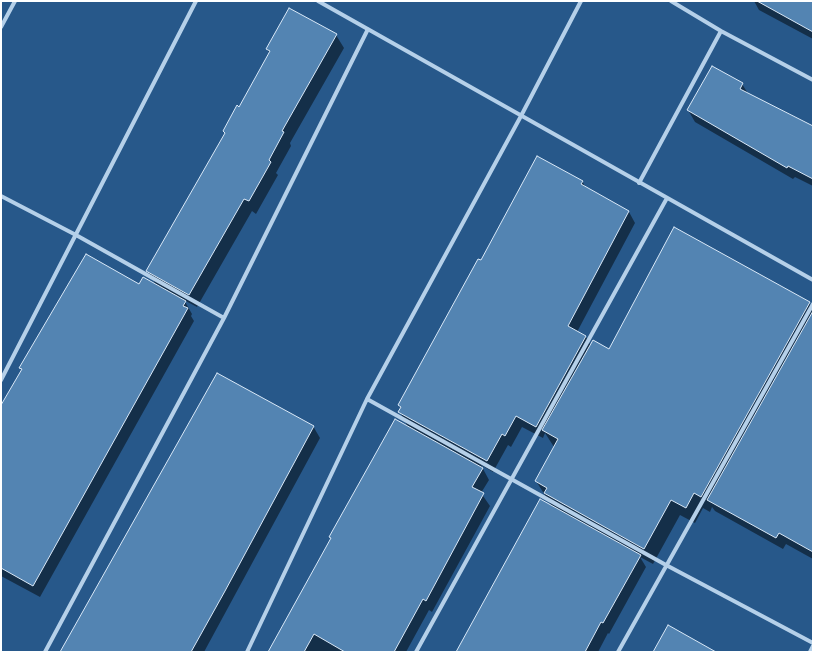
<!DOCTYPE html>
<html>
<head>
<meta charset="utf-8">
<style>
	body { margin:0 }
	#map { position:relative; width:814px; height:653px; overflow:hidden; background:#27588a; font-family:"Open Sans",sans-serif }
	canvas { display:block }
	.frame { position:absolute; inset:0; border:2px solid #fff; pointer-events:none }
</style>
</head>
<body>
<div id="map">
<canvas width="814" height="653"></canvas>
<div class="frame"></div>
</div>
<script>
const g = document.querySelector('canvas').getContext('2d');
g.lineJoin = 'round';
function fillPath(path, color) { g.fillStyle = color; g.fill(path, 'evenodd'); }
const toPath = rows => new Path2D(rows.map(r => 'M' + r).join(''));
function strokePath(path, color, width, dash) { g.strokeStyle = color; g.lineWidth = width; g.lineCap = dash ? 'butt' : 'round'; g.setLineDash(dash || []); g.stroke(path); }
fillPath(toPath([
	[754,1,813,1,813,39,759,10],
	[336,35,344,48,290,143,291,146,276,173,278,175,256,214,252,211,197,307,184,300,192,314,191,316,194,321,40,597,1,576,1,408,22,370,21,368,139,285,156,285,148,271,225,134,224,131,240,108,270,54,267,49],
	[742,84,749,95,783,113,784,111,813,127,813,186,795,177,793,179,695,122,688,110],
	[582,181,586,188,629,212,635,223,577,332,586,337,591,346,609,350,809,303,813,309,813,559,786,544,783,549,715,511,712,507,710,512,703,508,695,523,680,515,653,564,640,557,646,567,609,634,608,633,598,652,458,652,553,508,536,481,554,447,545,433,543,438,522,427,511,447,508,445,493,472,481,465,489,480,481,493,490,506,432,612,429,610,406,652,270,652,332,540,330,537,408,427,400,412,401,409,399,405,481,261],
	[313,426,320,438,204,652,63,652]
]), '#0007');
const building = toPath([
	[757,1,813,1,813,32,757,1],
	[289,8,337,34,282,131,284,132,269,160,271,162,249,201,244,199,189,295,146,271,225,133,223,131,237,105,239,107,270,51,266,49,289,8],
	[712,66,743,83,740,89,813,126,813,179,788,166,787,168,687,110,712,66],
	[537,156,583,181,581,184,629,211,568,326,586,336,536,427,516,416,505,436,502,434,487,461,398,412,401,407,398,405,478,259,481,260,537,156],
	[674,227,810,302,701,497,694,493,686,508,671,500,644,549,544,493,547,488,535,481,558,439,542,430,593,340,609,349,674,227],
	[86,254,139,284,143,277,186,301,183,306,188,308,33,586,1,568,1,405,22,369,19,368,86,254],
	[813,311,813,552,779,533,776,538,707,500,813,311],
	[217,373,314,426,225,591,191,652,60,652,217,373],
	[395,419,483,468,472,487,484,493,426,601,423,599,394,652,345,652,314,634,304,652,268,652,331,538,329,537,395,419],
	[540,499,641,555,603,623,601,622,585,652,456,652,540,499],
	[668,625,716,652,653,652,668,625]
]);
fillPath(building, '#5384b2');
strokePath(building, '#d9e8f7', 1);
strokePath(toPath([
	[318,1,813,280],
	[671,1,721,31,813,80],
	[1,27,15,1],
	[639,183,721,31],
	[1,196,76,235,224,318],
	[1,380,196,1],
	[367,399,666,565,813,643],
	[45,652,224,318,368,29],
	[247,652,367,399,521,116,581,1],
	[416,652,667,198],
	[618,652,813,304],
	[810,652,813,646]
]), '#b5d0e9', 4);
</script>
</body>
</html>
